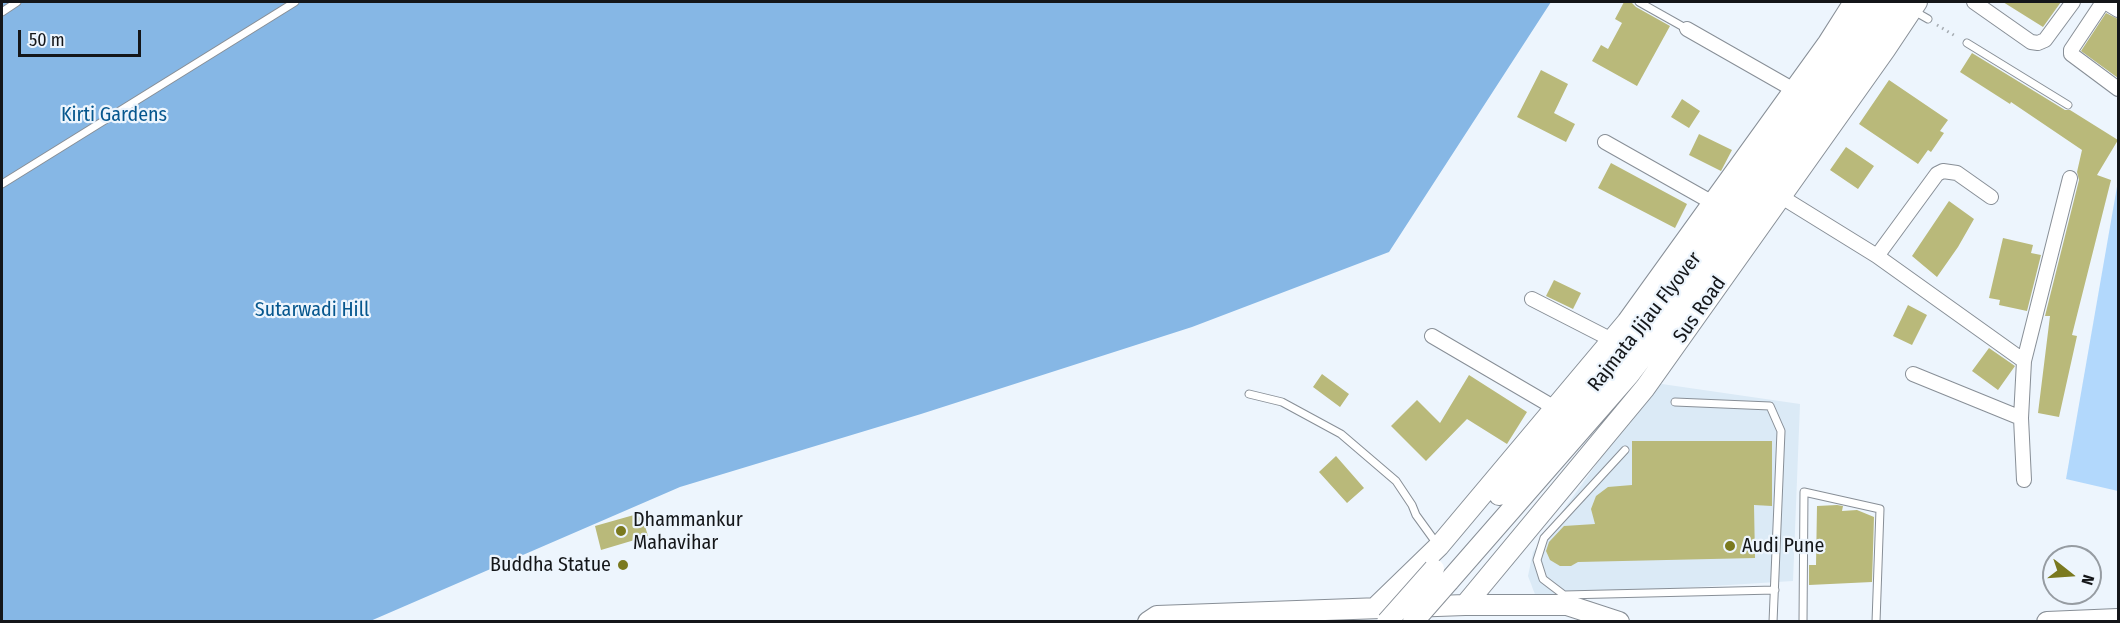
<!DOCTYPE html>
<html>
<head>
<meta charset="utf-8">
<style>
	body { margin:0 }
	#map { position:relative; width:2120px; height:623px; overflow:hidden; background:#edf5fd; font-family:"Fira Sans Condensed",sans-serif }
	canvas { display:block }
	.frame { position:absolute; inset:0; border:3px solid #141619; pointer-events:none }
	.north { position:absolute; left:2042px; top:545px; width:60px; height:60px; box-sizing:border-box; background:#edf5fd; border:2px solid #969ca2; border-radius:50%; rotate:107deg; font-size:16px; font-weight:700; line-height:24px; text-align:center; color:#141619 }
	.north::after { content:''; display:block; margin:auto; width:21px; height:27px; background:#7a791f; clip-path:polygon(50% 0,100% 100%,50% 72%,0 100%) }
	.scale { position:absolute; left:18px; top:30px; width:123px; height:27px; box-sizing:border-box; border:3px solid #141619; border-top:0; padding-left:8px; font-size:18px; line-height:21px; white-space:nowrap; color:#141619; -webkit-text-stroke:4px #edf5fd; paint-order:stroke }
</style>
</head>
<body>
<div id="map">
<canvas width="2120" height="623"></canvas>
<div class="frame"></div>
<div class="north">N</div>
<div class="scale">50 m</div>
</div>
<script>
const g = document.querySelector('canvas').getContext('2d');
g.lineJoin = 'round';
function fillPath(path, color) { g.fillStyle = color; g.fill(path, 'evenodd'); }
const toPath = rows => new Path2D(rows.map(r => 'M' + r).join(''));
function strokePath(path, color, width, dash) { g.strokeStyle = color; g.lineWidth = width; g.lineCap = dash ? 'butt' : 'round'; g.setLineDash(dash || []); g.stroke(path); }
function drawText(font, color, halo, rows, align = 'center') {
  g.font = font + ' "Fira Sans Condensed",sans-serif'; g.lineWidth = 4.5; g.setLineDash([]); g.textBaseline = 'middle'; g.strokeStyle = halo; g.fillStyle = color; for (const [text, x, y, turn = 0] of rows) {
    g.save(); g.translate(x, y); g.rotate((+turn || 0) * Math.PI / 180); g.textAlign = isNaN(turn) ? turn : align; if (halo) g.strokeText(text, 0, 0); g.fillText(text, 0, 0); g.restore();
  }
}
fillPath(toPath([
	[1655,383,1800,404,1793,581,1536,597,1528,576,1533,552]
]), '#dbeaf6');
fillPath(toPath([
	[2118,181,2118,491,2066,479]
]), '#b2d8fc');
fillPath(toPath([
	[2,2,1551,2,1389,252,1192,327,921,414,680,487,368,622,2,621]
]), '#86b7e5');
fillPath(toPath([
	[1624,2,1631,2,1636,7,1670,26,1637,86,1592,61,1601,45,1608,49,1622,23,1615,19],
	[2003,2,2061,2,2043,27],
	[2106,13,2118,19,2118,78,2081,51],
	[1972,53,2065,110,2070,110,2118,140,2097,175,2111,180,2072,335,2077,336,2059,417,2038,413,2050,316,2045,316,2079,180,2077,172,2082,150,2011,102,2010,104,1960,72],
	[1541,70,1568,84,1554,113,1575,124,1566,142,1517,117],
	[1889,80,1948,120,1940,131,1944,133,1931,152,1928,150,1918,164,1859,124],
	[1682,99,1700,111,1689,128,1671,117],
	[1699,134,1732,150,1721,171,1689,155],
	[1846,147,1874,166,1858,189,1830,170],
	[1611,163,1687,204,1675,228,1598,188],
	[1949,201,1974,219,1958,247,1937,277,1912,256],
	[2003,238,2033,245,2031,253,2041,255,2027,311,1999,305,2000,300,1989,298],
	[1554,280,1581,293,1573,309,1546,296],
	[1908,305,1927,315,1912,345,1893,336],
	[1989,348,2015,366,1998,390,1972,371],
	[1322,374,1349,394,1340,407,1313,387],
	[1469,375,1527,412,1507,444,1467,419,1426,461,1391,426,1417,400,1440,423],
	[1632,441,1772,441,1772,506,1754,505,1755,558,1578,562,1571,566,1560,566,1550,560,1546,551,1549,542,1564,526,1595,524,1591,509,1596,496,1608,487,1632,485],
	[1336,456,1364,488,1347,503,1319,472],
	[1837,505,1843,506,1842,511,1857,510,1874,517,1872,582,1809,585,1809,565,1816,565,1817,506],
	[641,513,648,536,601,550,595,526]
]), '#b9b97a');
const lane = toPath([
	[1639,2,1687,29],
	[1914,11,1928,19],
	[2,12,17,2],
	[1967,43,2068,105],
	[2,184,295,2],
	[1249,394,1282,402,1341,434,1396,481,1412,505,1416,515,1437,544],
	[1675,402,1770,406,1781,431,1773,622],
	[1625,450,1544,538,1537,560,1543,579,1564,595,1775,590],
	[1803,622,1804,492,1880,509,1876,622]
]);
const street = toPath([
	[1974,2,2031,42,2038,43,2045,40,2073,2],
	[2103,2,2071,50,2071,54,2118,89],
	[2105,2,2118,10],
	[1687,29,1794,90],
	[1605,142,1713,203],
	[1780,196,1877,256,2024,361,2021,418],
	[1877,256,1937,174,1943,171,1957,173,1991,197],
	[1532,299,1612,340],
	[1432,336,1555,408],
	[2024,361,2070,178],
	[1913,374,2021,418,2024,480]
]);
const secondary = toPath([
	[1499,495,1607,373,1689,268,1877,2],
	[1449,581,1629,375,1696,287,1896,2],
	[1465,605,1645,388,1885,50,1917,2],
	[1375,608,1439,546,1627,322,1828,43,1854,2],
	[1148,622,1157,616,1465,605,1567,605,1619,622],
	[2047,622,2118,619]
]);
strokePath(lane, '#888f97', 9);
strokePath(street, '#888f97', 16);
strokePath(secondary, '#888f97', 22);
strokePath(toPath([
	[1937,25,1957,37]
]), '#a6acb2', 3, [1.5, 4.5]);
strokePath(lane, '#fff', 7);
strokePath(street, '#fff', 14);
strokePath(secondary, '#fff', 20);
const secondaryBridge = toPath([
	[1387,622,1434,569],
	[1413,622,1449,581]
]);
strokePath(secondaryBridge, '#888f97', 22, []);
strokePath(secondaryBridge, '#fff', 20);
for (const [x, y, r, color] of [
	[621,531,6,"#7a791f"],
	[1730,546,6,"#7a791f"],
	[623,565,6,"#7a791f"]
]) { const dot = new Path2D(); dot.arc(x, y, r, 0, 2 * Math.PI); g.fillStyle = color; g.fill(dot); strokePath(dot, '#edf5fd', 2); }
drawText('20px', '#06578e', '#edf5fd', [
	["Kirti Gardens",114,115],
	["Sutarwadi Hill",312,310]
]);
drawText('20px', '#141619', '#edf5fd', [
	["Sus Road",1700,310,-55],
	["Rajmata Jijau Flyover",1645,322,-52]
]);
drawText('20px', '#141619', '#edf5fd', [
	["Dhammankur",633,520],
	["Mahavihar",633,543],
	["Audi Pune",1742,546],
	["Buddha Statue",611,565,"right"]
], 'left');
</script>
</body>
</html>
